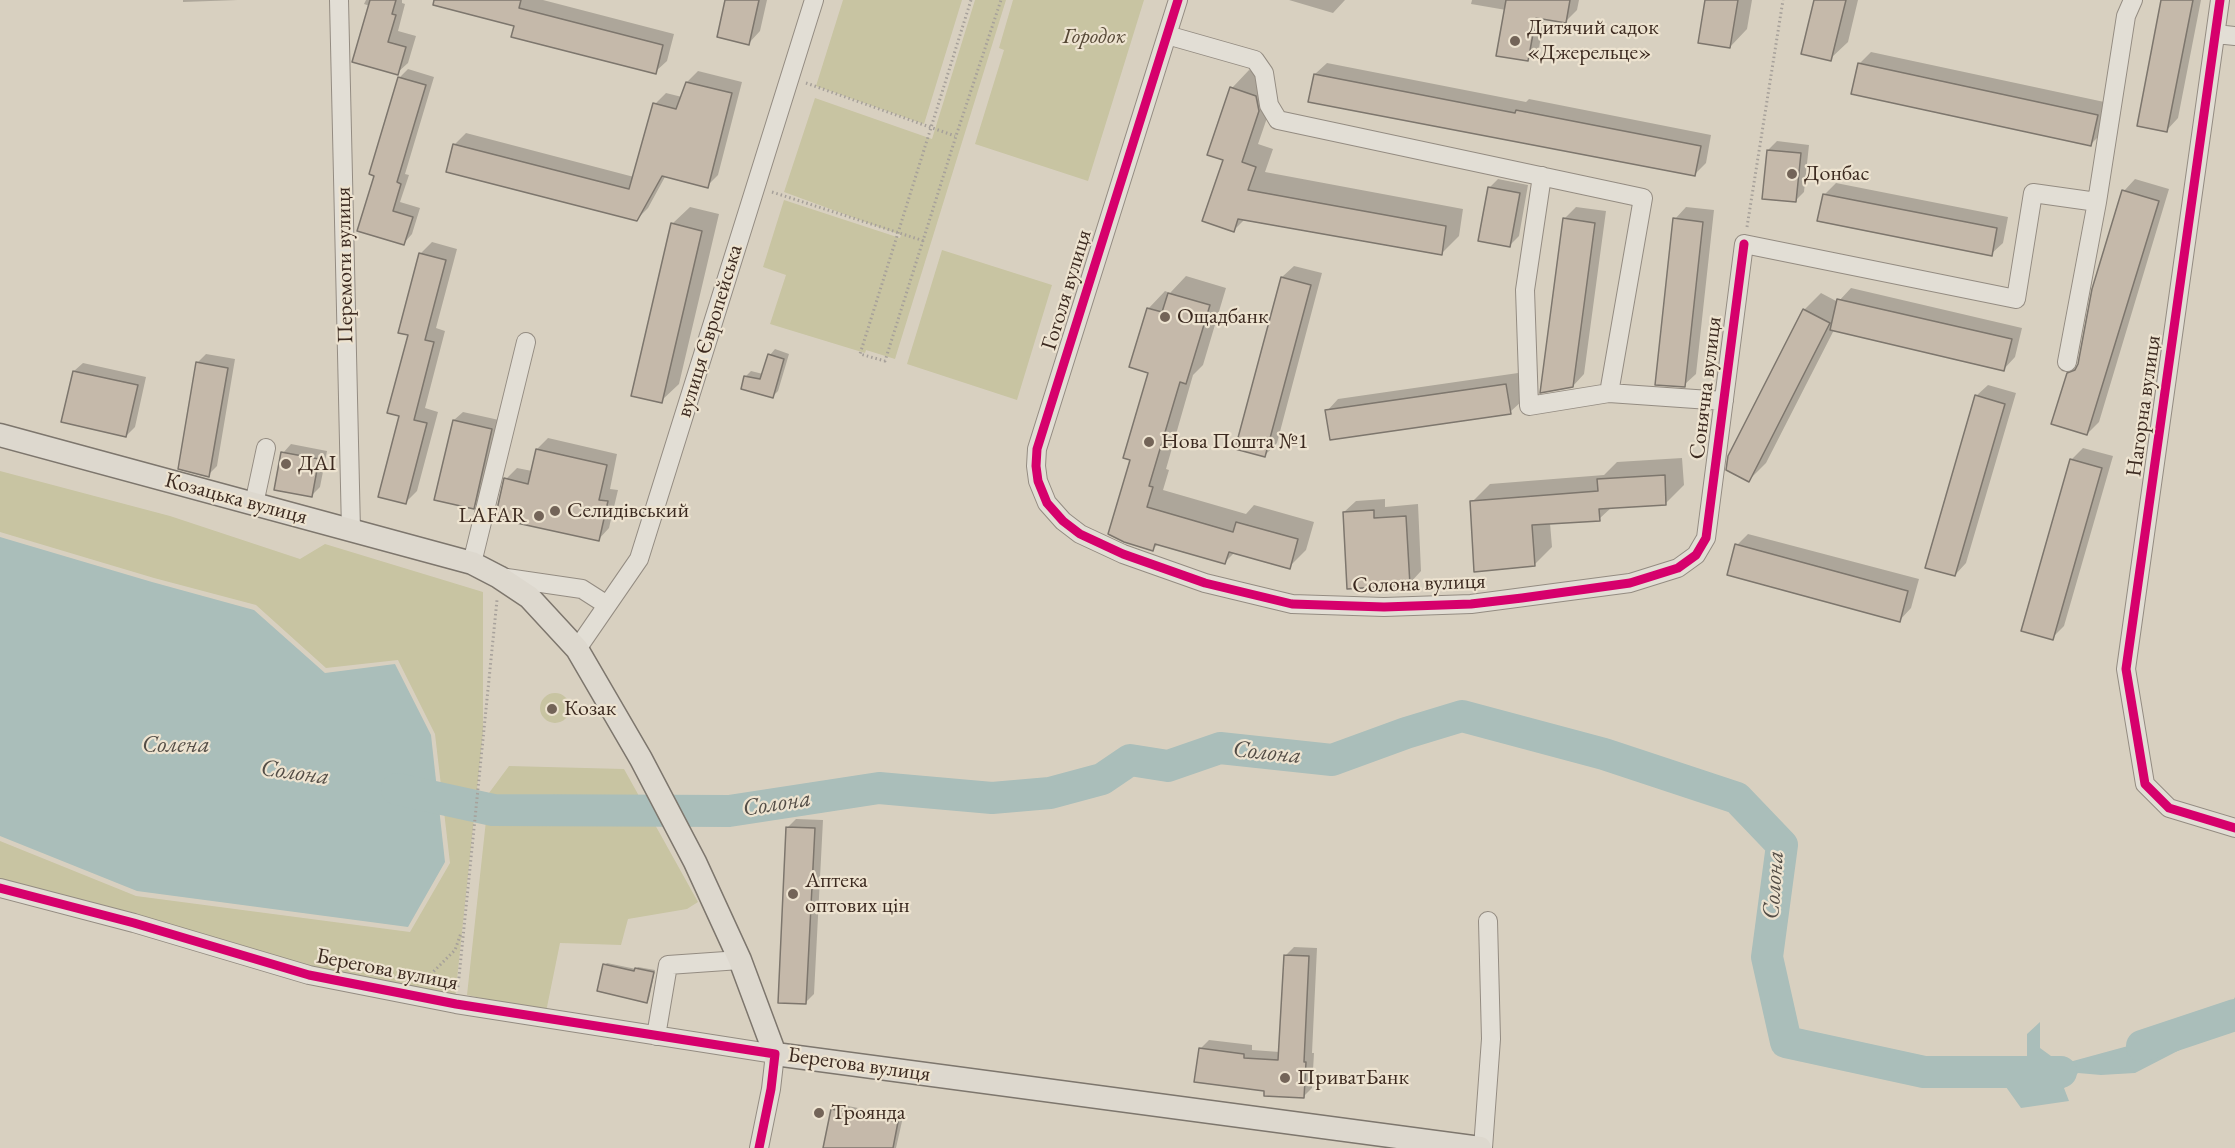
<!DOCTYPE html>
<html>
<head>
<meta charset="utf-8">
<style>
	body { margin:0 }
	canvas { display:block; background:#d8d0c0 }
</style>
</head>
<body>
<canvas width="2235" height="1148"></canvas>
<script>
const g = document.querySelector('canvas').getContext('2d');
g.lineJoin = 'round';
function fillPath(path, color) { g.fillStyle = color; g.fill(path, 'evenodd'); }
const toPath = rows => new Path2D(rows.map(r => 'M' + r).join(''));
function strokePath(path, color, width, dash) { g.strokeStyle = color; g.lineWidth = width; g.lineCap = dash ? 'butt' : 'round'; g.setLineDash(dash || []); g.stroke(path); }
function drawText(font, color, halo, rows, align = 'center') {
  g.font = font + ' "EB Garamond",serif'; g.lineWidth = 4.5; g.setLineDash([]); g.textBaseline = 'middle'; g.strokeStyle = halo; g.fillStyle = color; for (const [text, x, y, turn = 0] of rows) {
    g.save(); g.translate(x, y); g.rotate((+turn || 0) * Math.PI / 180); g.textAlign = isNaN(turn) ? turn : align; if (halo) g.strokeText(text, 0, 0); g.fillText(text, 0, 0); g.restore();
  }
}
fillPath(toPath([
	[843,0,962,0,924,124,816,86],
	[975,0,1006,0,895,359,866,350,865,353,770,324,786,275,763,267,784,200,900,238,901,235,784,192,815,98,932,139],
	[1013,0,1144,0,1088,181,975,144,1004,50,999,48],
	[942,250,1052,285,1017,400,907,364],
	[0,471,170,516,300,559,325,544,483,592,483,732,455,999,372,983,0,881,0,841,136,896,410,932,450,863,435,734,398,660,326,668,256,605,154,578,0,532],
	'540 708a15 15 0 1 1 30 0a15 15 0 1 1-30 0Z',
	[509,766,624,769,698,902,687,909,628,919,621,945,560,943,546,1012,467,995,489,793]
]), '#c8c4a2');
fillPath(toPath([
	[0,537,152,582,254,610,325,673,395,664,431,735,445,862,408,927,137,891,0,836],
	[2235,997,2235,1025,2222,1012,2230,1006],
	[2040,1022,2040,1048,2062,1064,2183,1031,2197,1041,2135,1073,2101,1075,2078,1073,2064,1088,2069,1101,2021,1108,2006,1087,2017,1075,2027,1057,2027,1034]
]), '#aabeba');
fillPath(toPath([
	[183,0,238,0,183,2],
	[366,0,402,0,402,3,405,4,398,31,416,36,408,63,397,73,370,6,364,4],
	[439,0,543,0,674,34,667,61,655,72],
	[727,0,767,0,760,31,749,43],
	[1289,0,1345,0,1333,13],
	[1472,0,1579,0,1577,10,1565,22,1544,18,1539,48,1527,60,1506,10,1471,4],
	[1707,0,1752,0,1747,29,1730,47],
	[1816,0,1858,0,1848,42,1830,59],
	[2162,0,2201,0,2178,118,2167,130],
	[1871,52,2109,103,2103,132,2091,144,1859,64],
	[1327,63,1526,102,1529,99,1711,135,1706,163,1694,175,1315,74],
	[408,69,434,77,405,174,409,175,400,202,420,208,412,234,404,243,376,175,399,78],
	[1249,70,1274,78,1276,92,1258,144,1273,149,1265,172,1463,209,1459,236,1441,254,1245,219,1234,230,1232,88],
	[698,71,742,82,718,175,707,186,666,175,648,208,636,220,454,145,466,133,634,177,655,104,666,93,682,97,687,82],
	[1777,141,1809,145,1804,192,1795,201,1768,150],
	[1498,179,1528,185,1519,236,1510,245,1489,188],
	[2135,179,2169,189,2099,422,2087,434,2068,374,2080,362,2124,191],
	[1836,183,2008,217,2003,243,1991,254,1824,195],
	[690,207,719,214,679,384,661,401,672,224],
	[1576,207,1606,211,1584,374,1573,386,1564,219],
	[1686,207,1714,210,1696,374,1684,385,1675,219],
	[432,242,457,249,436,328,445,331,425,408,438,412,417,491,406,502,401,415,420,254],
	[1294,266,1322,273,1277,443,1265,455,1282,277],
	[1186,276,1226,288,1203,365,1193,375,1166,469,1169,470,1163,490,1246,514,1254,505,1314,522,1306,550,1289,567,1235,552,1225,562,1159,543,1153,549,1132,459,1150,372,1148,309,1165,291,1170,293],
	[1851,288,2022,328,2015,357,2004,369,1834,330,1766,463,1749,480,1804,310,1821,293,1838,302],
	[775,349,789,354,778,391,773,396,746,376,751,371,763,374,770,355],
	[206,354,235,359,217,466,208,475,197,363],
	[83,363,146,377,135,427,126,436,74,371],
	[1518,373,1522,401,1510,412,1327,411,1338,399],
	[1988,385,2016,393,1966,563,1955,575,1976,396],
	[463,412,499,420,482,499,473,507,454,420],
	[548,438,617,454,610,489,618,490,609,528,598,540,506,479,517,468,532,471,537,449],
	[291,444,327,451,320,487,311,496,283,453],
	[2083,448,2113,456,2064,626,2052,638,2071,460],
	[1682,458,1684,485,1666,503,1612,507,1599,519,1550,523,1552,547,1534,565,1472,502,1490,484,1604,475,1617,462],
	[1385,499,1385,507,1418,504,1421,571,1410,583,1344,512,1356,501],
	[1748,534,1919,579,1911,608,1900,620,1737,545],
	[796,819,823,820,814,994,806,1002,788,827],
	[1294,947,1317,948,1312,1053,1314,1053,1312,1088,1304,1096,1266,1089,1200,1049,1209,1040,1252,1045,1252,1050,1280,1052,1285,956],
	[607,963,636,969,638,967,655,970,649,999,647,1002,604,965],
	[838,1104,903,1117,896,1148,824,1148,832,1109]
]), '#0003');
strokePath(toPath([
	[397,789,493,810,729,811,879,788,992,798,1050,793,1102,779,1130,760,1168,766,1220,748,1332,760,1406,733,1462,716,1604,754,1737,798,1782,845,1767,957,1786,1042,1924,1072,2061,1072],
	[2142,1046,2235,1015]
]), '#aabeba', 32);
const building = toPath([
	[370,0,396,0,392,14,396,15,388,42,406,47,398,75,352,62,370,0],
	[434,0,521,0,519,8,663,45,656,74,511,37,514,26,433,5,434,0],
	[725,0,759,0,749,45,717,37,725,0],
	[1506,0,1570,0,1566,23,1536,18,1528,61,1496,56,1506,0],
	[1705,0,1738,0,1730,48,1698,43,1705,0],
	[1814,0,1846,0,1831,61,1801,54,1814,0],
	[2161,0,2193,0,2167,132,2137,126,2161,0],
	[1858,63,2098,115,2091,146,1851,94,1858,63],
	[1314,74,1515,113,1516,110,1701,146,1695,176,1308,102,1314,74],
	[398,77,426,85,397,182,401,184,393,211,413,217,404,245,357,231,374,176,369,174,398,77],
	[686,82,732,93,708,188,662,176,637,221,446,172,453,144,629,189,653,103,676,109,686,82],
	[1230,87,1256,96,1259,111,1242,162,1256,167,1248,190,1446,226,1442,255,1238,219,1234,232,1202,221,1223,160,1207,155,1230,87],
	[1767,150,1801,153,1796,202,1762,199,1767,150],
	[1488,187,1520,193,1510,247,1478,241,1488,187],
	[2122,190,2159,201,2087,435,2051,424,2067,373,2075,370,2078,364,2092,289,2122,190],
	[1823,194,1997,228,1992,256,1817,221,1823,194],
	[1563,218,1595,223,1573,387,1540,393,1563,218],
	[1673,218,1703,222,1685,387,1655,385,1673,218],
	[671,223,702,231,662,403,631,396,671,223],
	[419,253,446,260,425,340,434,342,414,420,427,423,406,504,378,497,399,416,387,413,408,335,398,333,419,253],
	[1281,277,1311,285,1265,457,1235,449,1281,277],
	[1168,293,1210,305,1186,384,1180,382,1149,486,1153,487,1147,507,1233,532,1236,522,1298,539,1290,569,1229,552,1225,564,1155,544,1153,551,1124,542,1108,534,1130,460,1123,458,1148,373,1129,367,1147,308,1162,312,1168,293],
	[1837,299,2012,339,2004,371,1830,330,1837,299],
	[1803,309,1830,323,1749,482,1726,470,1728,456,1803,309],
	[768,354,784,359,773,398,741,389,744,376,760,379,768,354],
	[196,362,228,368,209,477,178,469,196,362],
	[73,371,138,385,126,437,61,422,73,371],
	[1506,384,1511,414,1330,440,1325,410,1506,384],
	[1975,395,2005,404,1955,576,1925,568,1975,395],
	[453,420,492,429,474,509,434,500,453,420],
	[536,449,607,465,599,500,608,501,599,541,503,520,504,516,496,514,504,478,528,484,536,449],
	[281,452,319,459,312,497,274,490,281,452],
	[2070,459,2102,468,2053,640,2021,631,2070,459],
	[1665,475,1666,505,1599,509,1600,521,1532,525,1535,566,1474,572,1470,501,1598,491,1597,479,1665,475],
	[1374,510,1374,518,1406,516,1410,585,1347,589,1343,512,1374,510],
	[1735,544,1908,591,1900,622,1727,575,1735,544],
	[786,827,815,828,806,1004,778,1003,786,827],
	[1284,955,1309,956,1304,1062,1306,1062,1304,1098,1264,1096,1264,1091,1194,1082,1199,1048,1244,1054,1244,1058,1278,1060,1284,955],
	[603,964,634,971,635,968,654,972,647,1003,597,991,603,964],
	[831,1109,898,1122,893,1148,823,1148,831,1109]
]);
fillPath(building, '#c5b9aa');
strokePath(building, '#7d766d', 1.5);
const minor = toPath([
	[339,0,351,530],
	[1178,0,1037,449,1036,466,1038,481,1047,503,1063,521,1080,534,1123,554,1205,583,1292,604,1384,607,1471,604,1630,583,1678,568,1696,555,1706,538,1744,244,2016,299,2033,193,2097,202],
	[2220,0,2126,669,2145,784,2169,808,2235,828],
	[2216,34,2235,36],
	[1167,35,1255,60,1264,73,1269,105,1278,120,1643,198,1609,393,1724,401],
	[1542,176,1525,290,1529,406,1609,393],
	[2067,362,2097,202,2126,16,2133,0],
	[254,504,266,448],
	[472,563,526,342],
	[500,577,582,589,607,605],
	[577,649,639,559,814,0],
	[0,888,134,923,309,975,456,1004,775,1054,771,1089,759,1148],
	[656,1036,668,965,740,960],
	[1483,1148,1491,1039,1488,921]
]);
const major = toPath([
	[0,435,472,563,499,577,529,597,577,649,641,759,695,862,740,960,775,1054,1480,1148]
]);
strokePath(minor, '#948c82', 20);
strokePath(major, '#7d766d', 25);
strokePath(toPath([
	[971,0,860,354,885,361,956,136,1001,0],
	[806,83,955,136],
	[772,192,924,241],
	[1747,227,1783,0],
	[424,981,455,950,461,933],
	[458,987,497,600]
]), '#a6a09a', 3, [1.5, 3]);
strokePath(minor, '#e2ded5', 18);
strokePath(major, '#ddd8ce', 22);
strokePath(toPath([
	[1178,0,1037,449,1036,466,1038,481,1047,503,1063,521,1080,534,1123,554,1205,583,1292,604,1384,607,1471,604,1522,598,1630,583,1678,568,1696,555,1706,538,1744,244],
	[2220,0,2126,669,2145,784,2169,808,2235,828],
	[0,888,134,923,309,975,456,1004,775,1054,771,1089,759,1148]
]), '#d6006c', 9);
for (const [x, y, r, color] of [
	[1515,41,6,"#736458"],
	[1792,174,6,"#736458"],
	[1165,317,6,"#736458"],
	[1149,442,6,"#736458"],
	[286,464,6,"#736458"],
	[555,511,6,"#736458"],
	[539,516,6,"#736458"],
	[552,709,6,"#736458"],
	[793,894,6,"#736458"],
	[1285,1078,6,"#736458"],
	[819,1113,6,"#736458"]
]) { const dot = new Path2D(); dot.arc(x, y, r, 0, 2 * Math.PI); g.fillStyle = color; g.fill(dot); strokePath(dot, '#ede3d0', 2); }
drawText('22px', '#3c2a20', '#ede3d0', [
	["Дитячий садок",1527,28],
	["«Джерельце»",1527,53],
	["Донбас",1804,174],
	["Ощадбанк",1177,317],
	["Нова Пошта №1",1161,442],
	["ДАІ",298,464],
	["Селидівський",567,511],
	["LAFAR",527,516,"right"],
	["Козак",564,709],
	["Аптека",805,881],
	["оптових цін",805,906],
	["ПриватБанк",1297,1078],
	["Троянда",831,1113]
], 'left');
drawText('italic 22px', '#554735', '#ede3d0', [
	["Городок",1094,37]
]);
drawText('22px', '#3c2a20', '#ede3d0', [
	["Перемоги вулиця",345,265,-91],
	["Гоголя вулиця",1067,290,-73],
	["вулиця Європейська",710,331,-73],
	["Сонячна вулиця",1706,388,-83],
	["Нагорна вулиця",2144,406,-82],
	["Козацька вулиця",236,499,15],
	["Солона вулиця",1419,584,-2],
	["Берегова вулиця",387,970,11],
	["Берегова вулиця",859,1065,8]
]);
drawText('italic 24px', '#534d46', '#ede3d0', [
	["Солена",176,745],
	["Солона",1267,753,6],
	["Солона",295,773,8],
	["Солона",777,804,-9],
	["Солона",1774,885,-86]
]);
</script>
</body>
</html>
